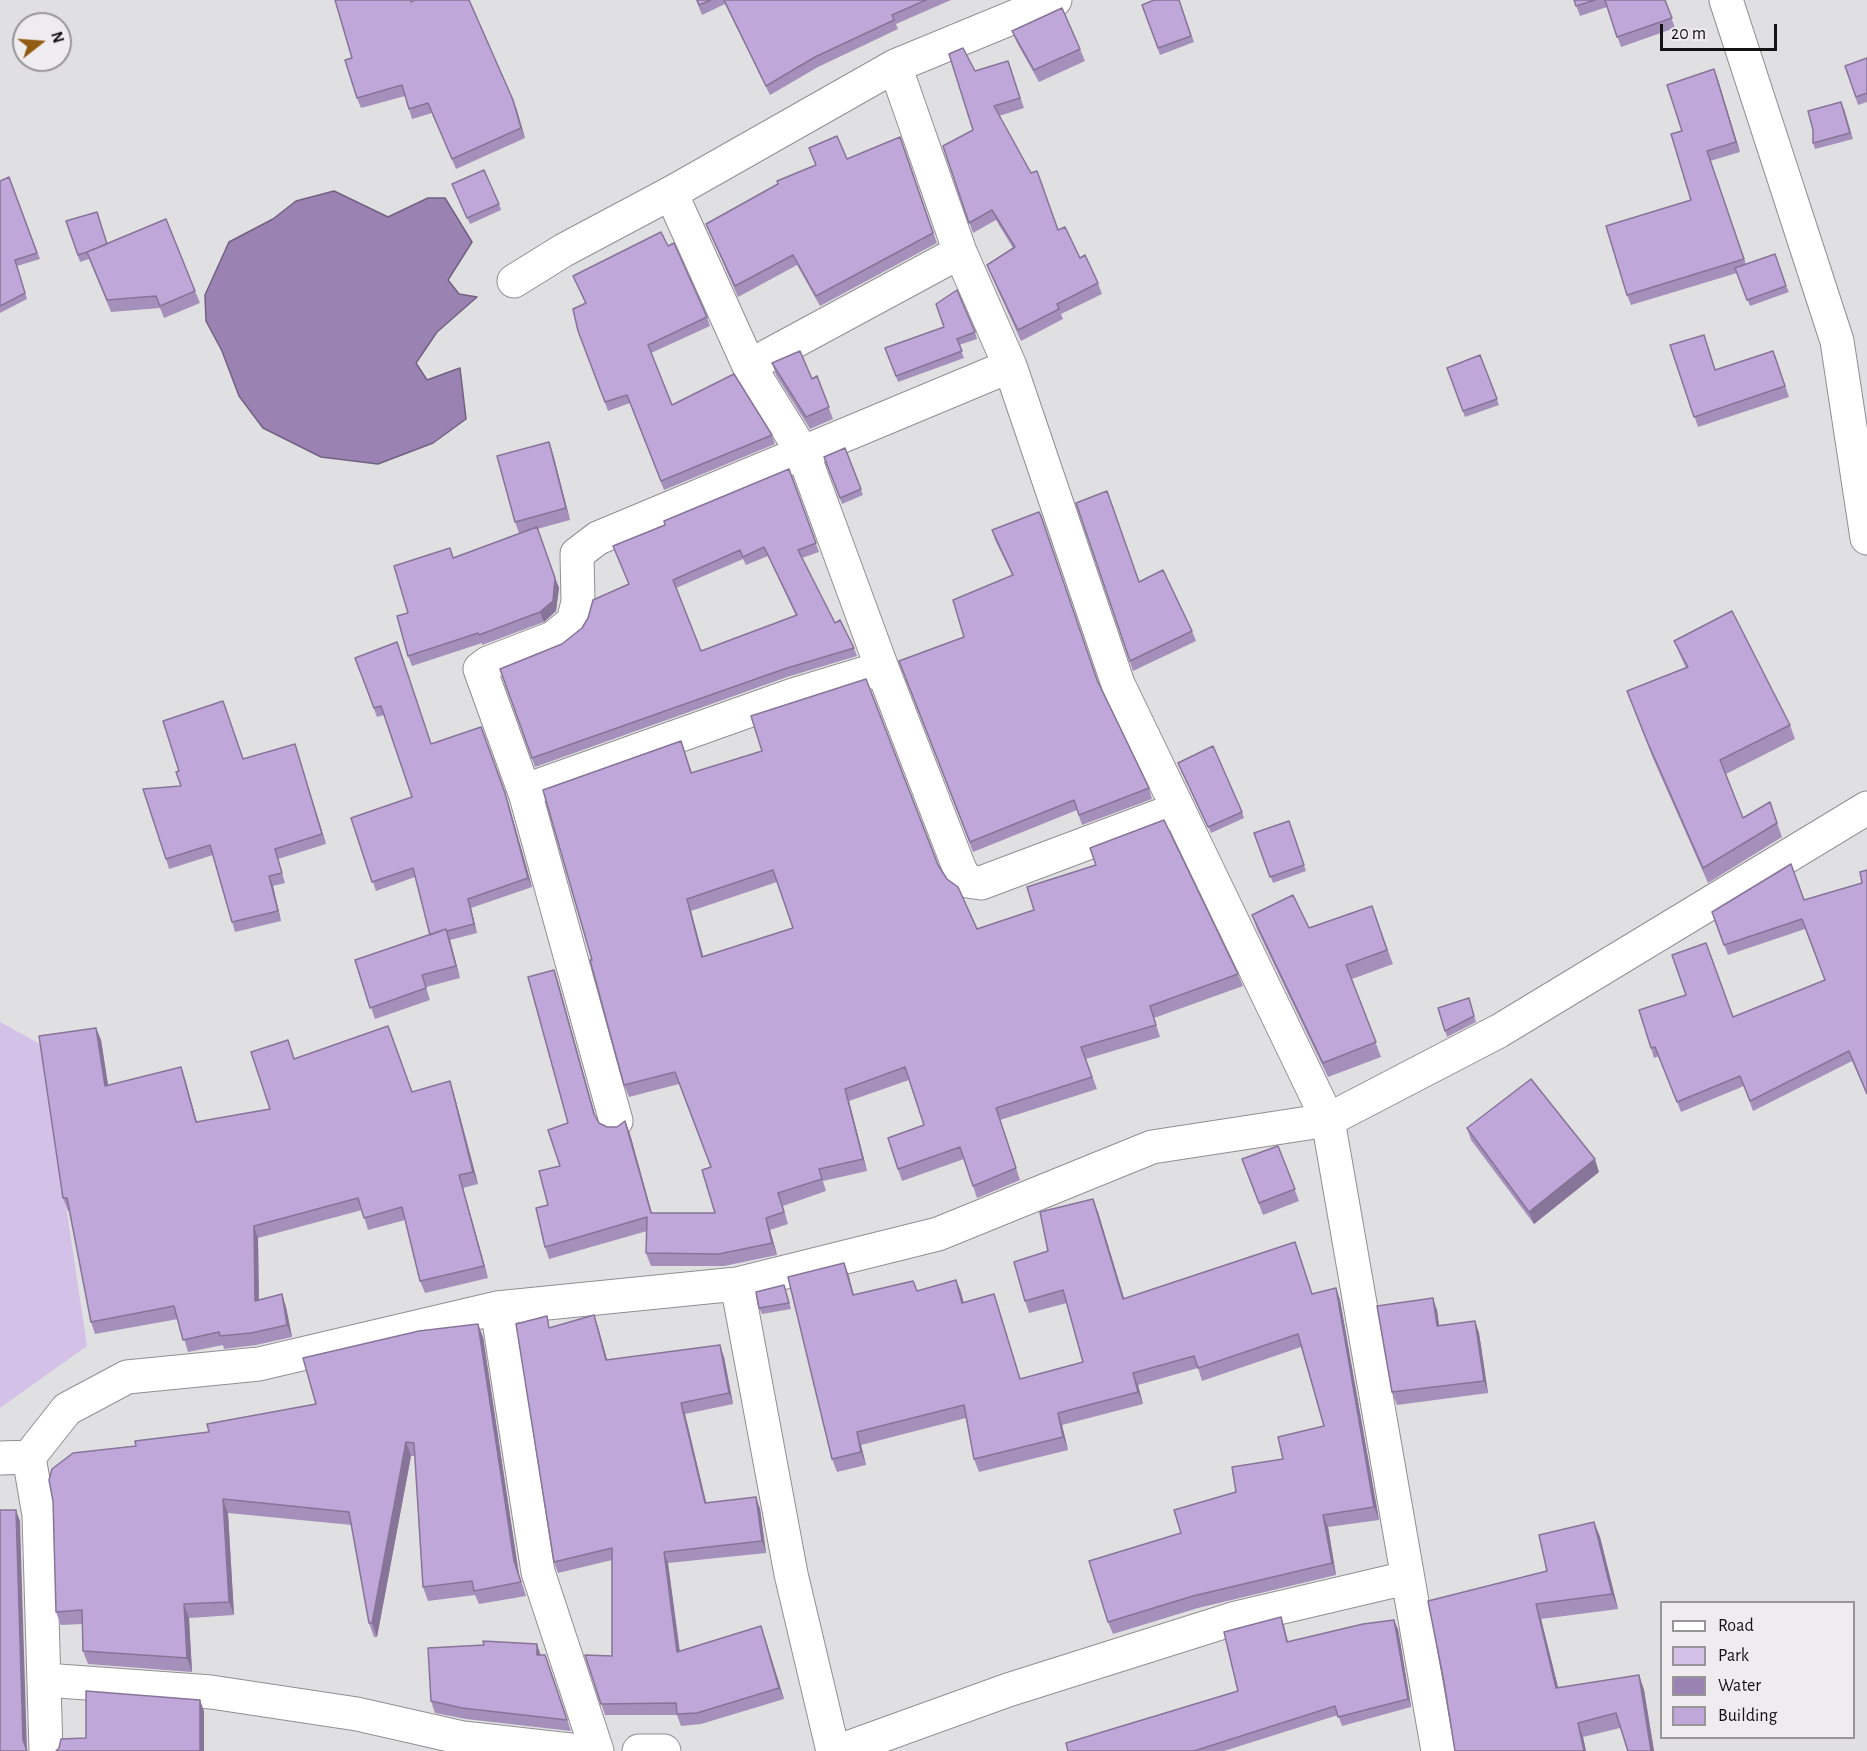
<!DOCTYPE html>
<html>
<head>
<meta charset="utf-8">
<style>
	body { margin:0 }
	#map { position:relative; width:1867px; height:1751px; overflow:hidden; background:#e0dfe2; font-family:"Alegreya Sans",sans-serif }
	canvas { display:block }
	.legend { position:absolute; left:1660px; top:1601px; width:195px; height:138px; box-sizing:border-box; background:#eeecef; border:2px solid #979597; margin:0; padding:8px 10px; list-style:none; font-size:18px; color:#141314 }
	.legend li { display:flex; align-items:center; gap:12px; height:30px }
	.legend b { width:30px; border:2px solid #979597 }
	.north { position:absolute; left:12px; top:12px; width:60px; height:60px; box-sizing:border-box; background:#eeecef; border:2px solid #979597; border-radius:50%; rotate:73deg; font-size:16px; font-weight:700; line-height:24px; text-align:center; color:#141314 }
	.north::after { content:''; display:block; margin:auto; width:21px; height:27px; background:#925c13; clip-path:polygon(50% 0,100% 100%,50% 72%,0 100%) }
	.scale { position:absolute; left:1660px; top:24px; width:117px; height:27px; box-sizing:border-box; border:3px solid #141314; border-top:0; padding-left:8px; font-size:18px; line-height:21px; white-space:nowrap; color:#141314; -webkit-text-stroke:4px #eeecef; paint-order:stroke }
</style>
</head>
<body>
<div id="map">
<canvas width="1867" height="1751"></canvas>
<ul class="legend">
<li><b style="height:8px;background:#fff"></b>Road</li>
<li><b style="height:16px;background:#d4c1e8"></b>Park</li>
<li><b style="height:16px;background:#9a83b2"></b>Water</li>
<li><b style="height:16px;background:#c0a7d9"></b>Building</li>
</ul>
<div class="north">N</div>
<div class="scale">20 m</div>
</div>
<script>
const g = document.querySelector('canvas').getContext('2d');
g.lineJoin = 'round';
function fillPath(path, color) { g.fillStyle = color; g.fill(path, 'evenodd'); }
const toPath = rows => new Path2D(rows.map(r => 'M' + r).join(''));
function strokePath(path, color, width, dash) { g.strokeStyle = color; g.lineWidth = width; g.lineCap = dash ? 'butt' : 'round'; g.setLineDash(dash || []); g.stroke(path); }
fillPath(toPath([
	[0,1022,42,1045,87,1346,0,1408]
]), '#d4c1e8');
const water = toPath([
	[334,191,388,217,428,198,445,198,472,242,448,280,459,294,477,297,437,332,416,363,427,380,460,368,466,419,433,443,378,464,321,457,263,428,239,396,222,351,206,321,205,295,229,242,273,219,296,201,334,191]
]);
fillPath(water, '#9a83b2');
strokePath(water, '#726183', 1.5);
const street = toPath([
	[1726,0,1837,341,1867,538],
	[895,66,1055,0],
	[671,193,749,366,803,453,882,668,960,870,967,881,981,883,1178,809],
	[514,281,564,250,671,193,895,66,960,252,1010,366,1118,684,1328,1120,1438,1751],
	[749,366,960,252],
	[526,796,480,669,488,663,553,638,573,622,578,602,577,554,598,538,1010,366],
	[616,1121,526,796,529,789,793,695,882,668],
	[737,1284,791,1574,833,1751],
	[497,1308,538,1572,597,1751],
	[0,1458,29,1457],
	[45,1680,211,1692,357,1714,463,1738,579,1751],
	[46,1751,39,1515,29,1457,67,1409,127,1377,259,1364,497,1308,737,1284,938,1234,1152,1147,1328,1120,1499,1031,1867,808],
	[639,1751,664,1751],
	[839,1751,1008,1690,1236,1618,1406,1578]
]);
strokePath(street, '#918f92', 35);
strokePath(street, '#fff', 33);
fillPath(toPath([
	[696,0,951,0,896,24,898,29,818,67,770,95,725,4,702,15],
	[1179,0,1194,42,1160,55,1142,5],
	[1574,0,1665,0,1675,28,1621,47,1607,7,1580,16],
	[411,2,513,100,525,138,456,169,432,113,412,119,405,96,361,108,357,98,352,58],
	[1012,31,1080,49,1085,61,1039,82,1017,43],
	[1867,58,1867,102,1858,105,1845,66],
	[1008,61,1024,108,999,116,1058,230,1098,283,1102,294,1061,314,1063,319,1021,341,991,275,987,265,1013,248,996,220,973,233,943,146,973,130,975,71],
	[1718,80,1740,152,1710,161,1746,264,1786,286,1789,292,1750,306,1737,273,1631,305,1627,295,1691,200,1682,131],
	[1844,108,1853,139,1815,149,1813,143],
	[900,137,937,243,820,306,797,265,738,297,706,224,816,165,809,148,847,159],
	[9,177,40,259,17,266,27,299,0,313,0,181],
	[452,184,499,204,501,210,470,224],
	[66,221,195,291,200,303,164,318,160,308,111,312,89,259,80,262],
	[668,246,707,317,710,326,651,353,672,405,772,435,775,444,664,490,630,403,608,411,578,331,585,303,573,276],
	[944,327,975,332,977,339,959,345,964,358,898,382,885,348],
	[1704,335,1715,370,1777,361,1789,397,1698,427,1670,345],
	[1480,355,1499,405,1465,417,1447,368],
	[772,363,812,379,817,376,833,419,810,429,776,375],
	[845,448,863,495,842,504,824,457],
	[553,454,570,520,537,529,559,588,556,611,544,622,482,645,482,643,412,666,408,656,408,613,453,558,519,533,515,522],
	[789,469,819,552,802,558,835,623,854,648,857,656,787,677,535,767,500,669,562,644,582,628,628,585,665,525],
	[768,556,796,616,701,651,676,588,743,559,746,565],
	[1076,503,1139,582,1192,631,1196,641,1133,671],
	[992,530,1097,682,1149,788,1152,799,1082,825,1077,810,973,852,899,661,964,637,1012,575,995,540],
	[1674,641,1790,725,1795,739,1726,774,1743,818,1770,802,1782,837,1708,883,1652,756,1627,691,1686,668,1680,655],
	[355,658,432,744,481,727,508,802,532,887,471,908,477,933,450,940,460,978,426,987,430,1000,375,1019,355,960,430,935,415,877,376,891,351,818,412,797,384,715,377,717],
	[681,741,692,773,938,865,977,929,1238,974,1243,986,1154,1018,1160,1037,1086,1059,1097,1089,1000,1120,1020,1180,977,1198,964,1159,902,1181,898,1169,924,1125,909,1080,849,1101,867,1171,823,1181,826,1191,783,1206,788,1224,770,1230,777,1255,724,1266,651,1266,646,1253,647,1231,549,1259,545,1247,548,1205,560,1166,568,1123,558,982,595,1117,599,1123,607,1127,617,1127,625,1121,630,1134,652,1213,715,1213,711,1167,679,1084,629,1097,624,1085,592,960],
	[777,882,793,928,703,957,691,911],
	[298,754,326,844,278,859,285,883,273,886,281,921,235,932,213,855,169,869,166,859,181,786,243,759],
	[1178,763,1242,812,1244,818,1211,833],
	[1289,821,1306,871,1273,883,1254,833],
	[1867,870,1867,1095,1852,1061,1753,1111,1744,1086,1681,1112,1659,1056,1654,1058,1651,1048,1733,1017,1825,980,1805,929,1728,955,1712,912,1804,900,1862,883],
	[1372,906,1393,964,1352,979,1381,1057,1328,1077,1257,929,1252,915,1309,928],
	[1469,998,1476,1022,1447,1037,1438,1008],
	[96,1028,101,1040,108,1085,185,1079,197,1122,270,1109,294,1058,412,1092,450,1081,454,1094,478,1184,463,1188,488,1278,425,1293,420,1281,405,1220,368,1230,362,1210,258,1238,259,1300,282,1294,286,1307,292,1337,256,1345,224,1349,223,1345,188,1352,178,1319,95,1334,91,1322,70,1210,68,1211,63,1198],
	[1467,1128,1599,1172,1534,1224,1471,1140],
	[1278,1146,1299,1201,1263,1215,1242,1159],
	[1098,1212,1124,1299,1313,1294,1336,1288,1340,1300,1379,1520,1328,1527,1336,1575,1198,1608,1113,1634,1108,1622,1181,1533,1236,1492,1283,1459,1324,1426,1301,1347,1202,1381,1198,1368,1138,1385,1143,1404,1062,1425,1068,1450,979,1472,974,1459,966,1418,861,1445,866,1465,837,1472,832,1459,844,1263,854,1295,913,1281,917,1291,956,1280,963,1303,998,1306,1020,1379,1083,1362,1067,1303,1029,1313,1025,1301,1048,1251],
	[786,1291,791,1309,762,1314,759,1308],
	[1437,1310,1439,1325,1475,1321,1479,1333,1488,1393,1397,1405,1392,1392],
	[594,1315,598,1327,607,1359,724,1357,733,1404,685,1414,706,1503,756,1497,760,1509,766,1553,668,1563,680,1651,765,1638,784,1699,701,1724,681,1726,677,1715,605,1715,585,1655,612,1656,612,1560,558,1573,554,1562,551,1328],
	[483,1337,519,1575,526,1596,479,1604,475,1595,428,1601,423,1587,415,1456,411,1456,377,1637,374,1637,369,1623,352,1525,228,1513,234,1615,189,1618,192,1672,88,1664,83,1651,82,1624,61,1625,56,1612,136,1446,209,1432,316,1404],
	[1594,1522,1600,1537,1618,1609,1541,1619,1558,1688,1639,1675,1644,1690,1654,1751,1628,1751,1620,1728,1583,1737,1586,1751,1455,1751,1547,1571],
	[1284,1626,1288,1642,1398,1629,1411,1707,1342,1726,1338,1715,1224,1751,1068,1751,1238,1691],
	[541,1655,549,1666,571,1731,466,1719,435,1713,431,1701]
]), '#a590bb');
fillPath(toPath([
	[1714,69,1718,80,1740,152,1736,142],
	[513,100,517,110,525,138,521,128],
	[549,442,553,454,570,520,566,508],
	[555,578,559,588,556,611,544,622,540,612],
	[295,744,298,754,326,844,322,834],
	[505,793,508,802,532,887,528,878],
	[269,876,273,886,281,921,278,911],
	[468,899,471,908,477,933,474,924],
	[687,899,691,911,707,970,702,957],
	[446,929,450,940,460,978,456,966],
	[554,970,558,982,598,1126,594,1114],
	[96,1028,101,1040,110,1098,105,1086],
	[181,1067,185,1079,200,1135,196,1122],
	[450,1081,454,1094,478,1184,473,1172],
	[845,1089,849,1101,867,1171,863,1159],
	[625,1121,630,1134,655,1225,651,1213],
	[1595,1159,1599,1172,1534,1224,1529,1212],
	[459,1175,463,1188,488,1278,484,1266],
	[1093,1199,1098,1212,1128,1311,1123,1299],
	[766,1218,770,1230,777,1255,772,1243],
	[254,1226,258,1238,259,1313,255,1301],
	[844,1263,849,1276,857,1308,853,1295],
	[956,1280,961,1292,967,1316,962,1303],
	[1336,1288,1340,1300,1379,1520,1374,1507],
	[282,1294,286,1307,292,1337,287,1325],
	[1433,1298,1437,1310,1441,1338,1437,1326],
	[594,1315,598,1327,610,1371,606,1360],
	[1475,1321,1479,1333,1488,1393,1484,1381],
	[478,1324,483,1337,519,1575,526,1596,514,1561],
	[720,1345,724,1357,733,1404,729,1393],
	[1133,1373,1138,1385,1143,1404,1138,1392],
	[681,1403,685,1414,709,1514,705,1503],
	[1058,1413,1062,1425,1068,1450,1063,1437],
	[857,1432,861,1445,866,1465,861,1452],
	[406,1442,411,1456,377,1637,372,1623],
	[756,1497,760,1509,766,1553,762,1541],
	[223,1499,228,1513,234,1615,229,1602],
	[16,1510,20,1521,27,1751,23,1740],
	[1323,1515,1328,1527,1336,1575,1332,1563],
	[1594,1522,1600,1537,1618,1609,1612,1594],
	[664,1552,668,1563,681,1663,677,1652],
	[184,1604,189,1618,192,1672,187,1658],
	[1536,1604,1541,1619,1562,1703,1556,1688],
	[1281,1617,1284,1626,1290,1651,1287,1642],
	[1394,1620,1398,1629,1411,1707,1408,1699],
	[761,1626,765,1638,784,1699,779,1688],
	[537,1644,541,1656,537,1655],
	[1639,1675,1644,1690,1654,1751,1651,1751],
	[200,1700,204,1711,204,1751,200,1751],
	[1578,1723,1583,1737,1586,1751,1584,1751]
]), '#867598');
const building = toPath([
	[335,0,411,0,411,2,415,0,469,0,513,100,521,128,452,159,428,103,409,109,402,85,357,98,345,60,352,58,335,0],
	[697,0,711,0,699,5,697,0],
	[724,0,926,0,892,15,894,20,815,57,766,86,724,0],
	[1154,0,1179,0,1191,36,1158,48,1142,5,1154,0],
	[1574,0,1595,0,1576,6,1574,0],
	[1605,0,1665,0,1672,18,1617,37,1605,0],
	[1062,8,1080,49,1034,70,1012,31,1062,8],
	[963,48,975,71,1008,61,1020,98,994,106,1031,173,1037,171,1058,230,1065,227,1080,258,1085,255,1098,283,1057,304,1059,309,1018,330,987,265,1015,247,992,210,969,223,943,146,973,130,949,54,963,48],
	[1867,58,1867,93,1856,97,1845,66,1867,58],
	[1714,69,1736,142,1707,151,1744,259,1627,295,1606,226,1691,200,1671,134,1682,131,1667,85,1714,69],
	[1841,102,1850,133,1813,143,1813,130,1808,111,1841,102],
	[837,136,847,159,900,137,933,233,816,296,793,255,735,286,706,224,778,184,777,181,816,165,809,148,837,136],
	[484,170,499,204,467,218,452,184,484,170],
	[9,177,37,253,15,260,25,293,0,306,0,181,9,177],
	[97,212,107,244,87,252,78,255,66,221,97,212],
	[166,219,195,291,160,306,156,296,107,300,87,252,166,219],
	[661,232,668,246,674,243,707,317,648,345,672,405,734,374,772,435,661,481,627,395,605,402,578,331,573,309,586,303,573,276,661,232],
	[1775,254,1786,286,1747,300,1735,268,1775,254],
	[957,290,975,332,957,339,962,351,896,376,885,348,944,327,936,304,957,290],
	[1704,335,1715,370,1773,351,1785,386,1694,417,1670,345,1704,335],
	[800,351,812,379,817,376,829,407,806,417,772,363,800,351],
	[1480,355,1497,399,1463,411,1447,368,1480,355],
	[549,442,566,508,515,522,497,456,549,442],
	[845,448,861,489,840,498,824,457,845,448],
	[789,469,816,543,798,550,835,623,840,620,854,648,784,669,532,758,500,669,562,644,582,628,588,618,593,600,629,584,613,546,665,525,664,521,789,469],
	[764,547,797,615,701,651,673,580,740,550,743,557,764,547],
	[1107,491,1139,582,1163,570,1192,631,1130,661,1076,503,1107,491],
	[1039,512,1041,516,1097,680,1149,788,1079,815,1074,800,970,842,899,661,964,637,953,600,1013,575,992,530,1039,512],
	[537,527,555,578,553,601,540,612,479,635,478,633,408,656,397,616,408,613,394,566,450,548,453,558,537,527],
	[1732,611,1790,725,1720,760,1743,818,1770,802,1777,823,1703,868,1647,741,1627,691,1688,667,1674,641,1732,611],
	[397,642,431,744,481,727,505,793,528,878,468,899,474,924,447,931,446,929,430,935,413,868,372,882,351,818,412,797,381,706,374,708,355,658,397,642],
	[866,679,938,865,947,879,958,887,977,929,1034,910,1027,887,1096,865,1090,848,1164,820,1238,974,1150,1006,1156,1025,1081,1047,1092,1077,996,1108,1016,1168,973,1186,960,1147,898,1169,888,1138,924,1125,905,1067,845,1089,863,1159,819,1169,822,1179,778,1193,784,1212,766,1218,772,1243,719,1254,646,1253,647,1217,545,1247,536,1208,548,1205,539,1171,560,1166,548,1130,568,1123,528,977,554,970,594,1114,599,1123,607,1127,617,1127,625,1121,651,1213,715,1213,702,1170,711,1167,675,1072,624,1085,590,960,592,960,543,790,681,741,691,773,762,751,751,716,866,679],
	[773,870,793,928,702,957,687,899,773,870],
	[223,701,243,759,295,744,322,834,275,849,282,873,269,876,278,911,232,922,210,845,166,859,143,789,181,786,176,772,179,771,163,721,223,701],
	[1213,746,1242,812,1208,827,1178,763,1213,746],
	[1289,821,1304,865,1270,877,1254,833,1289,821],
	[1791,864,1804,900,1862,883,1860,872,1867,870,1867,1094,1849,1051,1750,1101,1740,1076,1677,1102,1655,1047,1651,1048,1639,1010,1686,995,1672,955,1706,943,1733,1017,1825,980,1802,919,1724,945,1712,912,1791,864],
	[1293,895,1309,928,1372,906,1387,950,1346,965,1376,1042,1323,1063,1252,915,1293,895],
	[446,929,456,966,422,975,426,988,370,1008,355,960,446,929],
	[1469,998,1474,1016,1445,1031,1438,1008,1469,998],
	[388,1026,412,1092,450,1081,473,1172,459,1175,484,1266,420,1281,402,1207,364,1218,358,1198,254,1226,255,1301,282,1294,287,1325,251,1333,220,1336,219,1332,183,1340,174,1306,91,1322,67,1198,63,1198,39,1036,96,1028,105,1086,181,1067,196,1122,270,1109,251,1052,288,1040,294,1059,388,1026],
	[1531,1079,1595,1159,1529,1212,1467,1128,1531,1079],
	[1278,1146,1295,1189,1259,1203,1242,1159,1278,1146],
	[1093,1199,1123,1299,1295,1242,1312,1294,1336,1288,1374,1507,1323,1515,1332,1563,1193,1596,1108,1622,1089,1561,1181,1533,1174,1510,1236,1492,1232,1467,1283,1459,1278,1437,1324,1426,1298,1334,1198,1368,1194,1356,1133,1373,1138,1392,1058,1413,1063,1437,974,1459,964,1405,857,1432,861,1452,832,1459,788,1277,844,1263,853,1295,913,1281,917,1291,956,1280,962,1303,994,1294,1020,1379,1083,1362,1063,1290,1025,1301,1014,1262,1048,1251,1040,1212,1093,1199],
	[784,1285,789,1303,759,1308,756,1292,784,1285],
	[1433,1298,1437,1326,1475,1321,1484,1381,1392,1392,1377,1306,1433,1298],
	[594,1315,606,1360,720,1345,729,1393,681,1403,705,1503,756,1497,762,1541,664,1552,677,1652,761,1626,779,1688,697,1713,677,1714,676,1703,601,1704,585,1655,612,1656,612,1548,554,1562,516,1324,547,1316,549,1328,594,1315],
	[478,1324,514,1561,521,1582,474,1591,472,1581,423,1587,414,1443,406,1442,372,1623,369,1623,349,1512,223,1499,229,1602,184,1604,187,1658,83,1651,82,1610,56,1612,53,1501,49,1480,52,1469,73,1453,136,1446,135,1441,209,1432,207,1424,316,1404,303,1358,419,1331,478,1324],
	[0,1510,16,1510,23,1740,27,1751,0,1751,0,1510],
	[1594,1522,1612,1594,1536,1604,1556,1688,1639,1675,1651,1751,1628,1751,1616,1713,1578,1723,1584,1751,1455,1751,1444,1682,1428,1601,1547,1571,1539,1535,1594,1522],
	[1281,1617,1287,1642,1363,1624,1394,1620,1408,1699,1338,1717,1335,1706,1194,1751,1068,1751,1066,1743,1238,1691,1224,1632,1281,1617],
	[483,1641,537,1644,537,1655,545,1655,567,1720,462,1708,431,1701,428,1648,484,1645,483,1641],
	[86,1691,200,1700,200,1751,56,1751,59,1748,61,1739,86,1738,86,1691]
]);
fillPath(building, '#c0a7d9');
strokePath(building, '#867598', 1.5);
</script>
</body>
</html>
